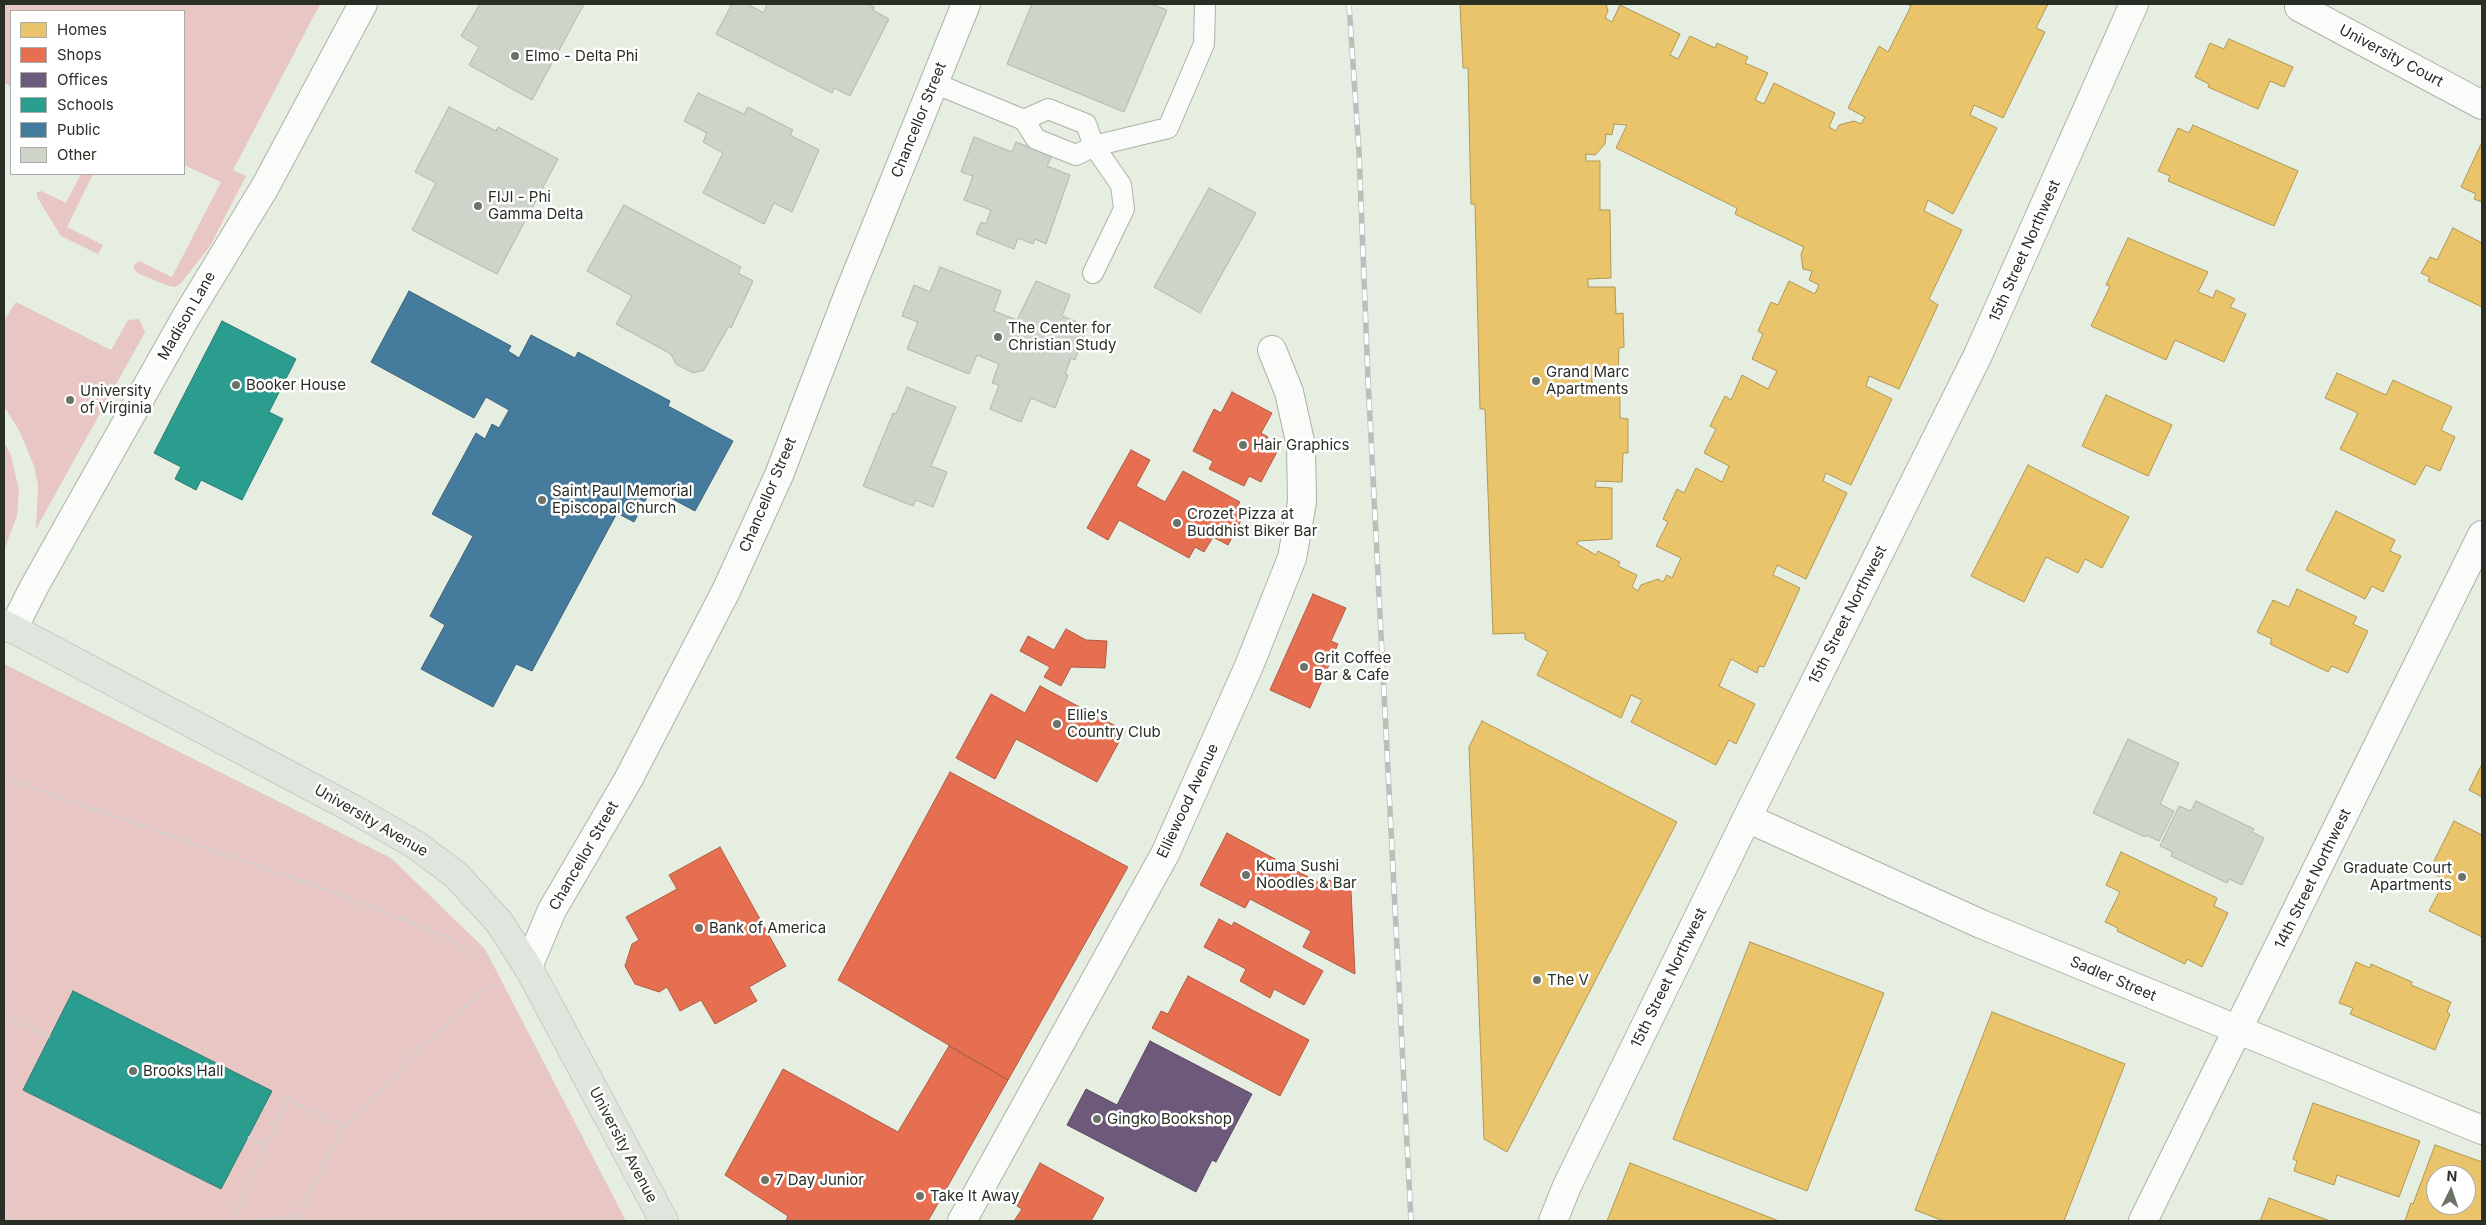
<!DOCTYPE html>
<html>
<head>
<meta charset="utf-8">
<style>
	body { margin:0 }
	#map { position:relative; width:2486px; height:1225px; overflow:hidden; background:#e5eee1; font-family:Inter,sans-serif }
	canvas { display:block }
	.frame { position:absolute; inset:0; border:5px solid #2a2f26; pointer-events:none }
	.legend { position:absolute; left:10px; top:10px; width:175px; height:165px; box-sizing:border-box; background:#fff; border:1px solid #aaaca8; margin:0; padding:6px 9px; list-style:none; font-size:15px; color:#2a2f26 }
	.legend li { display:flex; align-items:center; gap:10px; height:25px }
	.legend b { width:25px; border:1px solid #aaaca8 }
	.north { position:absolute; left:2426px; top:1165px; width:50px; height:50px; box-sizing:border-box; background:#fff; border:1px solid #aaaca8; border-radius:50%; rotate:4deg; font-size:14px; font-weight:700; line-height:20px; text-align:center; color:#2a2f26 }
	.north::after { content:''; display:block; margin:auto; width:18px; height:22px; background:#6b7267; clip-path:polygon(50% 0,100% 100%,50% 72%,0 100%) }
</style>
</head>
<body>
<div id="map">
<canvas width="2486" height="1225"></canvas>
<div class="frame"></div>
<ul class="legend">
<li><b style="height:14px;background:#e9c46a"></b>Homes</li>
<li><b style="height:14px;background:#e76f51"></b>Shops</li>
<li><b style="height:14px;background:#6d597a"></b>Offices</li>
<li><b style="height:14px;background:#2a9d8f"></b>Schools</li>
<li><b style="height:14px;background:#457b9d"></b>Public</li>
<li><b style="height:14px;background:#ced4ca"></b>Other</li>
</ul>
<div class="north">N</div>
</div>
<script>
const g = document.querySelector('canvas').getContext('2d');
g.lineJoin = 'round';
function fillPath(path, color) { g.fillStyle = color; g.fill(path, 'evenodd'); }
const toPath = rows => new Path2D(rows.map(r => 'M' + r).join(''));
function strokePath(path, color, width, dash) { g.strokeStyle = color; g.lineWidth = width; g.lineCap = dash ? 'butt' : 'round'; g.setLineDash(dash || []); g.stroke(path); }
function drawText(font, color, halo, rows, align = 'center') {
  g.font = font + ' Inter,sans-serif'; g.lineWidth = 5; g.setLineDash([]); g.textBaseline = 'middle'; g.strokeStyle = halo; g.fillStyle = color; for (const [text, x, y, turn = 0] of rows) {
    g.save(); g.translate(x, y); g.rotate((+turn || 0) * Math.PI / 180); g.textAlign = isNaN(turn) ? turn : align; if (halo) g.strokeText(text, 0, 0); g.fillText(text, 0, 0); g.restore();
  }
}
fillPath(toPath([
	[4,4,320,4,233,170,246,176,210,246,181,283,175,287,169,286,139,274,134,269,134,265,139,261,172,277,221,182,184,165,184,11,11,11,11,86,4,83],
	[81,174,93,174,67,227,103,245,98,254,61,236,37,197,37,192,41,191,66,203],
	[16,302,111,350,128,320,139,319,145,332,36,529,38,485,34,466,20,432,4,406,4,321],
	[4,442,11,455,19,490,17,516,4,550],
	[4,664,391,858,485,949,626,1221,4,1221]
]), '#e7c6c4');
const homes = toPath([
	[1460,4,1606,4,1608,11,1605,18,1612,22,1620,5,1680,34,1670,55,1678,59,1690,36,1715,48,1717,43,1748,57,1745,63,1768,73,1755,100,1764,104,1774,83,1835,113,1829,127,1836,131,1839,125,1854,121,1861,124,1865,117,1848,108,1879,46,1888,52,1911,6,1907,4,2048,4,2036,28,2045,32,2003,118,1974,105,1970,115,1997,128,1953,214,1928,200,1924,211,1962,230,1929,299,1938,305,1899,389,1869,376,1866,386,1892,399,1851,485,1826,473,1823,481,1847,493,1806,579,1777,565,1773,575,1800,588,1764,667,1759,666,1757,673,1731,659,1719,686,1755,704,1736,744,1729,740,1716,765,1631,722,1642,700,1631,695,1621,718,1537,675,1548,652,1525,639,1525,633,1493,634,1485,409,1480,409,1475,204,1471,204,1468,68,1463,68,1460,4],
	[1614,124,1627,125,1616,148,1737,208,1735,214,1804,247,1801,254,1803,269,1812,271,1809,280,1819,285,1815,294,1789,281,1778,305,1771,302,1758,331,1763,334,1752,359,1777,371,1768,389,1742,375,1731,400,1725,396,1710,426,1716,429,1704,453,1729,466,1722,482,1696,468,1684,493,1677,489,1663,519,1668,522,1656,546,1681,558,1672,578,1667,575,1663,582,1658,579,1641,585,1638,591,1632,587,1637,575,1618,566,1620,562,1598,551,1596,555,1577,544,1578,541,1612,539,1612,488,1595,487,1596,481,1622,482,1623,453,1628,453,1628,419,1620,418,1620,393,1592,392,1592,376,1618,375,1619,348,1624,347,1623,313,1616,314,1615,287,1588,287,1588,279,1611,278,1610,210,1600,210,1600,161,1586,161,1586,154,1595,155,1605,144,1606,134,1612,135,1614,124],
	[2229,39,2293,67,2284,87,2270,81,2258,109,2208,87,2209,84,2195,77,2210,43,2224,49,2229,39],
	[2193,125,2298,171,2274,226,2168,181,2170,176,2158,171,2178,128,2189,133,2193,125],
	[2482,142,2482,202,2474,199,2476,194,2461,187,2482,142],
	[2453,228,2482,243,2482,307,2428,281,2430,277,2421,273,2430,257,2437,260,2453,228],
	[2128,238,2208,272,2198,292,2213,298,2216,290,2235,299,2230,307,2246,314,2224,362,2175,340,2166,360,2091,326,2110,286,2106,285,2128,238],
	[2337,373,2386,395,2393,380,2452,407,2441,430,2455,437,2440,471,2426,465,2415,485,2340,449,2358,413,2325,398,2337,373],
	[2106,395,2172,425,2148,476,2082,446,2106,395],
	[2028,465,2129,517,2102,568,2085,559,2078,573,2046,557,2024,602,1971,576,2028,465],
	[2336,511,2395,540,2390,551,2401,556,2383,592,2372,586,2365,599,2306,570,2336,511],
	[2297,589,2357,617,2353,624,2368,631,2348,673,2332,666,2328,672,2270,644,2272,639,2257,632,2273,600,2289,607,2297,589],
	[1482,721,1677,822,1507,1152,1484,1139,1469,747,1482,721],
	[2482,764,2482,797,2469,790,2482,764],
	[2454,821,2482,835,2482,937,2429,911,2445,880,2429,871,2454,821],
	[2121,852,2217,898,2214,906,2228,913,2202,967,2187,959,2185,964,2117,931,2118,928,2105,922,2120,892,2106,885,2121,852],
	[1750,942,1884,993,1807,1191,1673,1139,1750,942],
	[2356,962,2370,968,2371,964,2412,982,2411,985,2451,1002,2447,1012,2450,1014,2435,1050,2350,1014,2353,1008,2339,1003,2356,962],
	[1992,1012,2125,1064,2064,1221,1944,1221,1915,1210,1992,1012],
	[2313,1103,2420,1141,2399,1197,2337,1175,2334,1185,2294,1171,2297,1161,2293,1159,2313,1103],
	[2435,1145,2482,1162,2482,1221,2405,1221,2411,1203,2413,1204,2435,1145],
	[2436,1175,2466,1175,2466,1205,2436,1205,2436,1175],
	[1630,1163,1779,1221,1607,1221,1630,1163],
	[2269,1198,2330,1221,2260,1221,2269,1198]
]);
fillPath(homes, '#e9c46a');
strokePath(homes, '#b09756', 1);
const shops = toPath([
	[1232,392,1272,413,1261,433,1268,437,1265,441,1279,448,1261,482,1249,476,1244,486,1209,469,1213,461,1193,451,1214,409,1221,413,1232,392],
	[1131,450,1150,460,1136,486,1165,502,1183,471,1240,502,1235,511,1244,515,1228,545,1213,537,1204,552,1195,547,1189,558,1119,520,1108,540,1087,528,1131,450],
	[1313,594,1346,608,1331,641,1338,644,1310,708,1270,690,1313,594],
	[1066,629,1086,640,1107,641,1105,668,1071,667,1061,686,1044,677,1050,667,1020,651,1028,636,1054,650,1066,629],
	[1040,686,1125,731,1097,782,1016,739,995,779,956,758,991,694,1025,713,1040,686],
	[950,772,1128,867,1008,1080,838,980,950,772],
	[1227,833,1325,886,1329,880,1351,891,1355,974,1303,947,1311,931,1250,899,1245,908,1200,885,1227,833],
	[720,847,786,966,749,987,757,1001,715,1024,701,1000,680,1011,667,987,659,992,635,984,625,966,632,944,639,940,626,917,677,889,669,875,720,847],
	[1219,919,1232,926,1234,922,1323,971,1304,1005,1274,989,1270,998,1240,981,1246,969,1204,947,1219,919],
	[1188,976,1309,1040,1280,1096,1152,1028,1161,1011,1168,1014,1188,976],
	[949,1046,1008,1080,928,1221,786,1221,788,1216,725,1175,783,1069,898,1132,949,1046],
	[1040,1163,1104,1198,1091,1221,1014,1221,1022,1209,1017,1206,1040,1163]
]);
fillPath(shops, '#e76f51');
strokePath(shops, '#ae5c44', 1);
const offices = toPath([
	[1150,1041,1252,1094,1216,1162,1212,1160,1196,1192,1067,1125,1086,1089,1117,1105,1150,1041]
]);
fillPath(offices, '#6d597a');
strokePath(offices, '#594c61', 1);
const schools = toPath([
	[222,321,296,359,269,412,283,419,242,500,201,480,196,490,175,479,181,467,154,453,222,321],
	[73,991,272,1091,221,1189,23,1090,73,991]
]);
fillPath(schools, '#2a9d8f');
strokePath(schools, '#2a7c70', 1);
const public = toPath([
	[409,291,511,346,508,351,519,358,531,335,575,358,578,352,670,401,668,406,733,441,695,511,652,488,634,522,617,513,532,671,516,664,493,707,421,669,445,625,430,616,473,536,432,514,476,433,485,439,492,424,499,428,509,410,486,397,474,418,371,362,409,291]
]);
fillPath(public, '#457b9d');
strokePath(public, '#3d6479', 1);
const building = toPath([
	[480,4,584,4,532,100,469,65,479,47,461,36,480,4],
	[732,4,747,4,764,13,767,4,868,4,874,7,873,10,889,19,850,96,834,88,832,93,716,34,732,4],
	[1032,4,1151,4,1167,10,1124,112,1007,64,1032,4],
	[698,93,744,114,748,107,793,130,790,135,819,150,792,212,774,203,764,224,703,193,723,153,703,142,707,133,684,121,698,93],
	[449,107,496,131,498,127,558,159,497,274,412,230,436,183,415,172,449,107],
	[974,137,1012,152,1016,142,1052,156,1047,166,1070,175,1046,244,1035,239,1033,244,1018,238,1014,249,976,234,981,222,986,224,991,210,964,200,973,176,961,172,974,137],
	[1209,188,1256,213,1200,313,1154,287,1209,188],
	[624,205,741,267,738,273,753,281,731,328,729,326,704,370,693,373,676,364,671,354,616,324,632,296,587,271,624,205],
	[940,267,1001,291,994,311,1017,320,1036,281,1070,295,1062,316,1088,326,1075,360,1071,358,1065,374,1068,375,1055,408,1031,398,1021,422,990,409,999,385,992,383,999,364,977,355,969,374,907,349,918,322,902,316,914,285,930,292,940,267],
	[907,387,956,407,931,466,947,472,933,507,916,500,913,506,863,486,893,413,896,414,907,387],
	[2128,739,2179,763,2160,804,2174,811,2159,841,2146,835,2145,837,2093,813,2128,739],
	[2196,801,2254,829,2252,832,2264,838,2242,885,2229,879,2227,883,2171,856,2173,852,2160,846,2179,806,2191,811,2196,801]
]);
fillPath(building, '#ced4ca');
strokePath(building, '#b0b6ad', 1);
const lane = toPath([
	[934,83,1024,120,1036,139,1076,155,1094,146,1086,124,1048,109,1024,120],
	[1093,273,1124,209,1121,185,1094,146,1168,128,1204,44,1205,4]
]);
const street = toPath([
	[2299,7,2482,105],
	[13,629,34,587,186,317,265,187,363,4],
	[1747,818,1981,924,2482,1130],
	[528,967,552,910,628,780,726,591,779,475,849,293,966,4],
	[962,1221,1165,854,1249,666,1292,558,1302,502,1301,446,1289,392,1272,350],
	[1553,1221,1567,1186,1747,818,1978,355,2134,4]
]);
const secondary = toPath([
	[2143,1221,2482,535]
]);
const primary = toPath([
	[4,624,355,810,416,845,456,875,499,922,528,967,664,1221]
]);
strokePath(lane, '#abb2a8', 22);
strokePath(street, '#abb2a8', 30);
strokePath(secondary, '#abb2a8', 30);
strokePath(primary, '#c7cbc5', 30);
strokePath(toPath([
	[4,778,308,883,445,936,476,958],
	[4,1016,50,1037],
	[248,1137,266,1147],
	[4,1208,9,1221],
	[232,1221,287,1098,344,1127],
	[253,1221,297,1216],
	[295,1221,344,1127,430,1039,493,982]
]), '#d3d5d2', 3, [2.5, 2.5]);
strokePath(lane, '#fbfcfa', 20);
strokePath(street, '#fbfcfa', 28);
strokePath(secondary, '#fbfcfa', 28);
strokePath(primary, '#e0e6dd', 28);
const rail = toPath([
	[1349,4,1359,152,1368,379,1411,1221]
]);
strokePath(rail, '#bcbebb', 5.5);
strokePath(rail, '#fff', 4, [11]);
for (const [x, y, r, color] of [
	[515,56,5,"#6b7267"],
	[478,206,5,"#6b7267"],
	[998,337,5,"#6b7267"],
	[1536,381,5,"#6b7267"],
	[236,385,5,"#6b7267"],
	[70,400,5,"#6b7267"],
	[1243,445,5,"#6b7267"],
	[542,500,5,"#6b7267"],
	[1177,523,5,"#6b7267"],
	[1304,667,5,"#6b7267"],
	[1057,724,5,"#6b7267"],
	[1246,875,5,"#6b7267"],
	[2462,877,5,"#6b7267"],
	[699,928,5,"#6b7267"],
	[1537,980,5,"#6b7267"],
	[133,1071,5,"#6b7267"],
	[1097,1119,5,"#6b7267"],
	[765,1180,5,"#6b7267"],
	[920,1196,5,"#6b7267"]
]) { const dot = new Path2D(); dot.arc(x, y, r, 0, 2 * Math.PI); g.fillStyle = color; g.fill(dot); strokePath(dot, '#fff', 2); }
drawText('15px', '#2a2f26', '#fff', [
	["Elmo - Delta Phi",525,56],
	["FIJI - Phi",488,197],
	["Gamma Delta",488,214],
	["The Center for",1008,328],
	["Christian Study",1008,345],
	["Grand Marc",1546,372],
	["Apartments",1546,389],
	["Booker House",246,385],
	["University",80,391],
	["of Virginia",80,408],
	["Hair Graphics",1253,445],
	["Saint Paul Memorial",552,491],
	["Episcopal Church",552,508],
	["Crozet Pizza at",1187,514],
	["Buddhist Biker Bar",1187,531],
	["Grit Coffee",1314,658],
	["Bar & Cafe",1314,675],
	["Ellie's",1067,715],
	["Country Club",1067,732],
	["Kuma Sushi",1256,866],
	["Noodles & Bar",1256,883],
	["Graduate Court",2452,868,"right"],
	["Apartments",2452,885,"right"],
	["Bank of America",709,928],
	["The V",1547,980],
	["Brooks Hall",143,1071],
	["Gingko Bookshop",1107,1119],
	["7 Day Junior",775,1180],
	["Take It Away",930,1196]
], 'left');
drawText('15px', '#2a2f26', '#fff', [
	["University Court",2391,56,28],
	["Chancellor Street",919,120,-68],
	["15th Street Northwest",2025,251,-66],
	["Madison Lane",187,316,-60],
	["Chancellor Street",768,495,-67],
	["15th Street Northwest",1848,615,-63],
	["Elliewood Avenue",1188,801,-65],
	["University Avenue",371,821,30],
	["Chancellor Street",584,856,-60],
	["14th Street Northwest",2313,879,-64],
	["15th Street Northwest",1669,978,-64],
	["Sadler Street",2113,979,23],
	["University Avenue",623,1145,62]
]);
</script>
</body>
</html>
